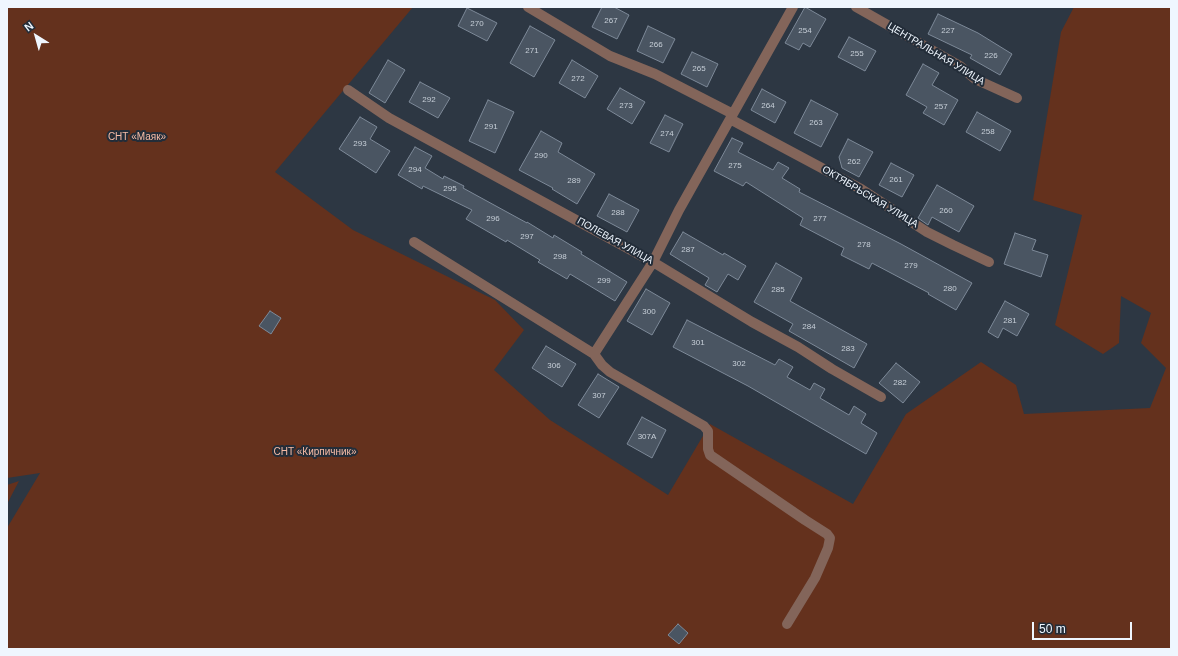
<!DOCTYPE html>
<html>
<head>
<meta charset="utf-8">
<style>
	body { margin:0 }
	#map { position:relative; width:1178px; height:656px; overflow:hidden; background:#2d3743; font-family:Arial,sans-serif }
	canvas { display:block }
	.frame { position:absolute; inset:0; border:8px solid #eff6fe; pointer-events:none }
	.north { position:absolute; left:16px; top:16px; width:40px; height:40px; -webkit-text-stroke:3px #232d39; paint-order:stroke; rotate:323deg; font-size:11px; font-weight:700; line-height:16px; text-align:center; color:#eff6fe }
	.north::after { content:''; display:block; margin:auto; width:14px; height:18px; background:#eff6fe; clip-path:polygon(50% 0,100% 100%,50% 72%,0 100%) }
	.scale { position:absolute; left:1032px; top:622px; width:100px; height:18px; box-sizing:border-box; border:2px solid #eff6fe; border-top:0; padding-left:5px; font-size:12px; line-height:14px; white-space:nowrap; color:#eff6fe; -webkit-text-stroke:3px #232d39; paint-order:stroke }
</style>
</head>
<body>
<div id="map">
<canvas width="1178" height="656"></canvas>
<div class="frame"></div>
<div class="north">N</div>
<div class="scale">50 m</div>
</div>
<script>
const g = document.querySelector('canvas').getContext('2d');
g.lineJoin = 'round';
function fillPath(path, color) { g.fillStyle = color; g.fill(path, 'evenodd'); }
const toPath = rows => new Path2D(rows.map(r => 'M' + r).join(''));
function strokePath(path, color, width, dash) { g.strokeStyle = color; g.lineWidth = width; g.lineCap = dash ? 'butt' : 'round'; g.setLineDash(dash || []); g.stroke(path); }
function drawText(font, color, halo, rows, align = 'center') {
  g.font = font + ' Arial,sans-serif'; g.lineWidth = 4; g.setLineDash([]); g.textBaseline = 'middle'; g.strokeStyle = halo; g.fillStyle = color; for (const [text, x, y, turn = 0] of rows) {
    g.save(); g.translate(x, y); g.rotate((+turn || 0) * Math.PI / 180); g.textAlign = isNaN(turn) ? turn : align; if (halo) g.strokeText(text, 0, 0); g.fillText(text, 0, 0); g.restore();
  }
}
fillPath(toPath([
	[7,7,413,7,275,172,353,230,495,300,524,330,494,370,550,420,668,495,710,424,853,504,906,414,981,362,1016,385,1024,414,1150,408,1166,368,1141,343,1151,313,1121,296,1119,343,1103,354,1055,325,1082,215,1033,200,1061,32,1074,7,1171,7,1171,649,7,649,7,528,40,473,7,478],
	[19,481,7,504,7,485]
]), '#64311d');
const building = toPath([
	[602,7,614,7,629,15,617,39,592,27,602,7],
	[805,7,826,19,810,47,803,43,799,50,785,43,805,7],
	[467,8,497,23,487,41,458,26,467,8],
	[938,14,978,33,1012,54,1000,75,970,58,972,55,928,34,938,14],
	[530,26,555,40,534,77,510,63,530,26],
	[648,26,675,39,663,63,637,51,648,26],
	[849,37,876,51,865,71,838,57,849,37],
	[692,52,718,64,707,87,681,74,692,52],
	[388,60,405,70,385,103,369,93,388,60],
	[572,60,598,76,585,98,559,83,572,60],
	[923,64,939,73,932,85,958,100,944,125,923,113,927,107,906,95,923,64],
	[420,82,450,98,438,118,409,102,420,82],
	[620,88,645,102,632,124,607,109,620,88],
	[762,89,786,102,775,123,751,110,762,89],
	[488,100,514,112,495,153,469,141,488,100],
	[811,100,838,114,821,147,794,133,811,100],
	[977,112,1011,131,1000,151,966,132,977,112],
	[665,115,683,124,669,152,650,143,665,115],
	[360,117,377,127,370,139,390,151,376,173,339,149,360,117],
	[541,131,562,143,558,152,595,174,577,204,552,189,553,188,519,170,541,131],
	[732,138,743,143,738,152,773,170,778,162,789,168,782,178,800,189,799,192,901,244,972,283,956,310,928,294,929,293,872,263,869,269,841,255,844,248,800,225,803,218,746,182,743,186,714,171,732,138],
	[848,139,873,152,859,177,842,168,839,157,848,139],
	[415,147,432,156,425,168,443,179,444,176,464,186,463,188,527,223,527,222,553,238,554,235,582,252,581,254,627,282,615,301,570,274,567,279,538,262,540,260,507,240,506,242,466,219,472,210,423,186,422,189,398,175,415,147],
	[891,163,914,175,902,197,879,185,891,163],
	[937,185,974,206,959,232,932,217,928,225,918,218,937,185],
	[609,194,639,210,627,232,597,216,609,194],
	[683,232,723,255,724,253,746,266,738,280,728,274,717,292,705,285,709,278,670,254,683,232],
	[1015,233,1036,240,1032,250,1048,255,1041,277,1004,264,1015,233],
	[776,263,802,278,790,301,867,344,854,368,789,331,793,324,754,302,776,263],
	[646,289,670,303,652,335,627,321,646,289],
	[1005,301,1029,314,1017,336,1003,328,998,338,988,332,1005,301],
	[270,311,281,318,271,334,259,326,270,311],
	[687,320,775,365,779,359,793,367,787,377,810,390,814,383,825,389,820,398,849,415,854,406,866,414,861,423,877,433,866,454,748,386,673,347,687,320],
	[546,346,576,364,562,387,532,368,546,346],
	[896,363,920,382,903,403,879,383,896,363],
	[598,374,619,387,599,418,578,405,598,374],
	[642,417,666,430,652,458,627,444,642,417],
	[678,624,688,633,679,644,668,635,678,624]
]);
fillPath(building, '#4a5562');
strokePath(building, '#7d8998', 1);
strokePath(toPath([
	[528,7,610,56,655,74,733,114],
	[856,7,960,66,975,79,1017,98],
	[348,90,389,118,653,262,752,322,798,347,832,369,881,397],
	[730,119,861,189,927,232,953,245,989,262],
	[414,242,594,354,602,365,610,372,704,426,708,431,708,449,710,455,805,520,827,534,830,538,828,548,815,578,787,624],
	[594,354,653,262,679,210,793,7]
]), '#83655a', 10);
drawText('8px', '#c6ced7', null, [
	["267",611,21],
	["270",477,24],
	["254",805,31],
	["227",948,31],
	["266",656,45],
	["271",532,51],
	["255",857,54],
	["226",991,56],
	["265",699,69],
	["272",578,79],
	["292",429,100],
	["273",626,106],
	["264",768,106],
	["257",941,107],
	["263",816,123],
	["291",491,127],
	["258",988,132],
	["274",667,134],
	["293",360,144],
	["290",541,156],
	["262",854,162],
	["275",735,166],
	["294",415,170],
	["261",896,180],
	["289",574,181],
	["295",450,189],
	["260",946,211],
	["288",618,213],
	["296",493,219],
	["277",820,219],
	["297",527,237],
	["278",864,245],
	["287",688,250],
	["298",560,257],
	["279",911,266],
	["299",604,281],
	["280",950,289],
	["285",778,290],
	["300",649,312],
	["281",1010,321],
	["284",809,327],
	["301",698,343],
	["283",848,349],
	["302",739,364],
	["306",554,366],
	["282",900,383],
	["307",599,396],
	["307А",647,437]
]);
drawText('10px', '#eff6fe', '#232d39', [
	["ЦЕНТРАЛЬНАЯ УЛИЦА",936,54,31],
	["ОКТЯБРЬСКАЯ УЛИЦА",870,197,31],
	["ПОЛЕВАЯ УЛИЦА",615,241,29]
]);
drawText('10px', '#f7bca6', '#232d39', [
	["СНТ «Маяк»",137,137],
	["СНТ «Кирпичник»",315,452]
]);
</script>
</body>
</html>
